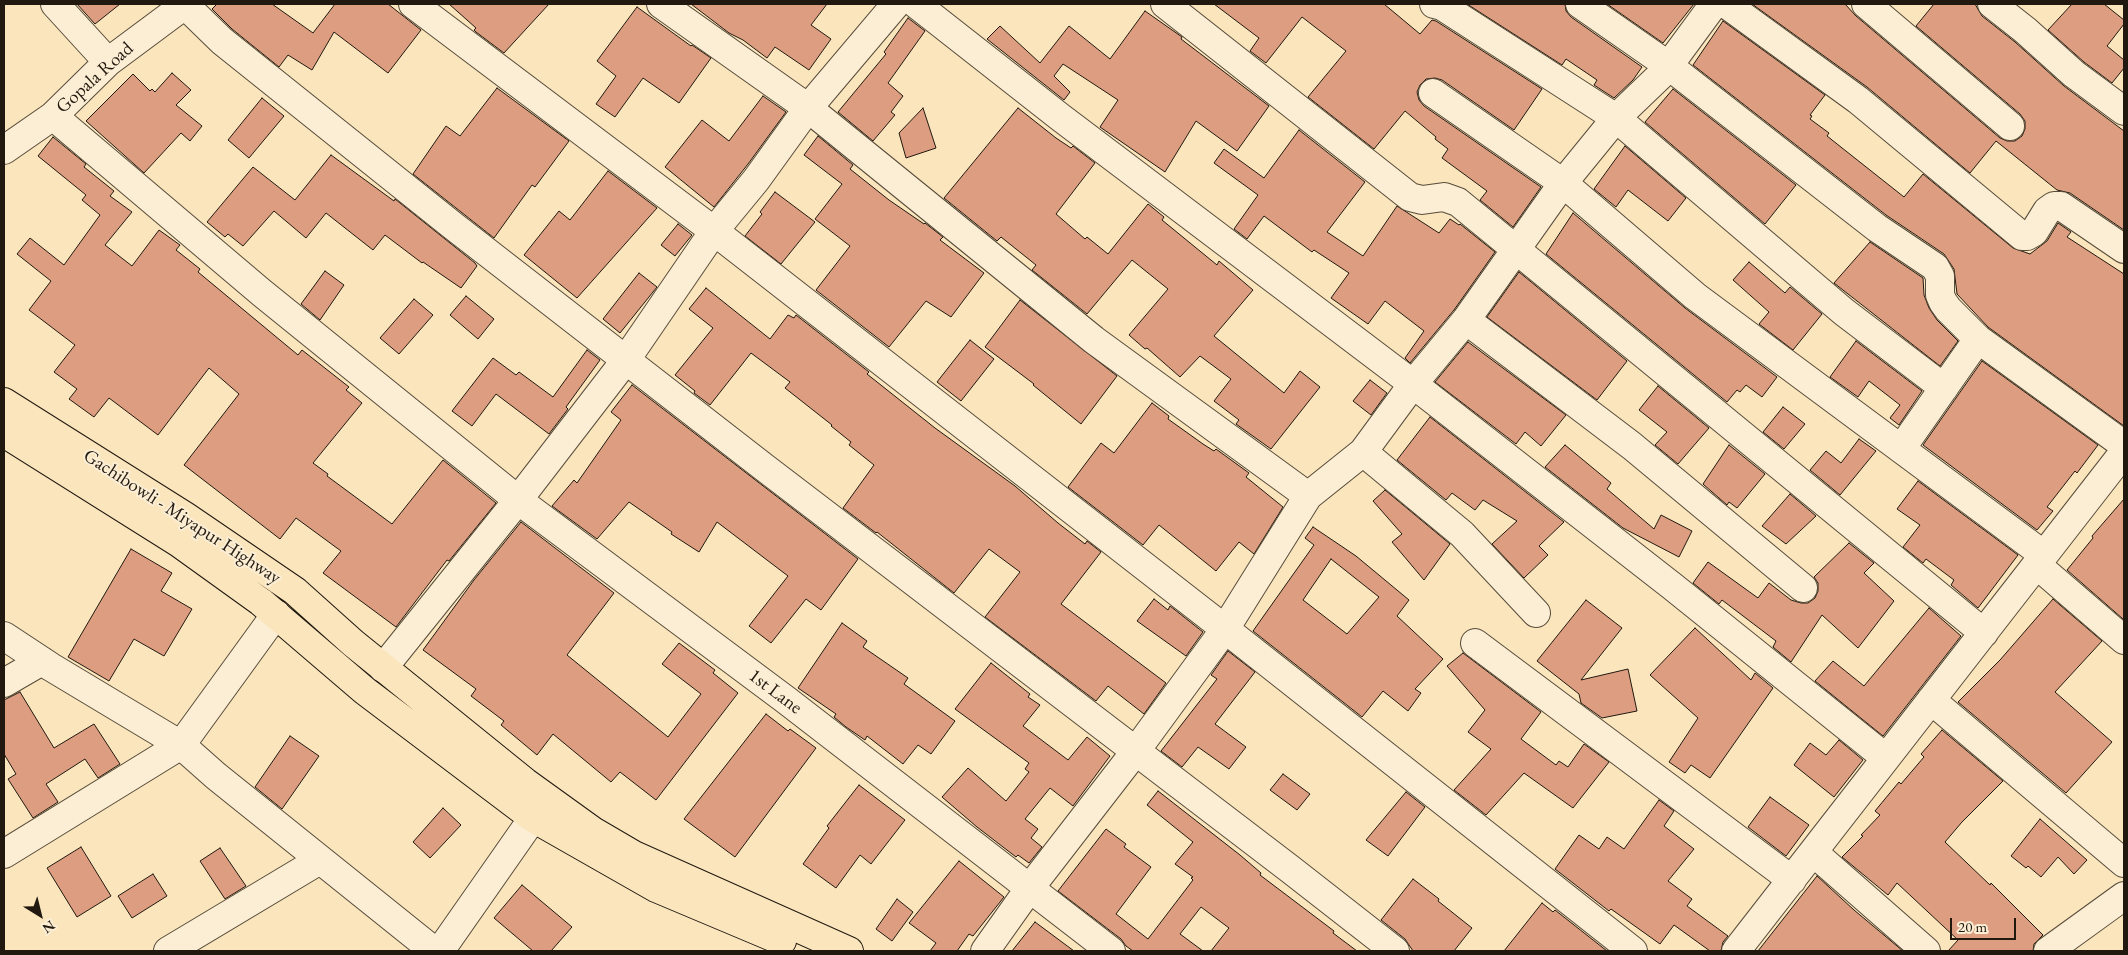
<!DOCTYPE html>
<html>
<head>
<meta charset="utf-8">
<style>
	body { margin:0 }
	#map { position:relative; width:2128px; height:955px; overflow:hidden; background:#fae5bd; font-family:"EB Garamond",serif }
	canvas { display:block }
	.frame { position:absolute; inset:0; border:5px solid #21190f; pointer-events:none }
	.north { position:absolute; left:15px; top:890px; width:50px; height:50px; -webkit-text-stroke:4px #fceed4; paint-order:stroke; rotate:144deg; font-size:14px; font-weight:700; line-height:20px; text-align:center; color:#21190f }
	.north::after { content:''; display:block; margin:auto; width:18px; height:22px; background:#21190f; clip-path:polygon(50% 0,100% 100%,50% 72%,0 100%) }
	.scale { position:absolute; left:1950px; top:918px; width:66px; height:22px; box-sizing:border-box; border:2px solid #21190f; border-top:0; padding-left:6px; font-size:15px; line-height:18px; white-space:nowrap; color:#21190f; -webkit-text-stroke:4px #fceed4; paint-order:stroke }
</style>
</head>
<body>
<div id="map">
<canvas width="2128" height="955"></canvas>
<div class="frame"></div>
<div class="north">N</div>
<div class="scale">20 m</div>
</div>
<script>
const g = document.querySelector('canvas').getContext('2d');
g.lineJoin = 'round';
function fillPath(path, color) { g.fillStyle = color; g.fill(path, 'evenodd'); }
const toPath = rows => new Path2D(rows.map(r => 'M' + r).join(''));
function strokePath(path, color, width, dash) { g.strokeStyle = color; g.lineWidth = width; g.lineCap = dash ? 'butt' : 'round'; g.setLineDash(dash || []); g.stroke(path); }
function drawText(font, color, halo, rows, align = 'center') {
  g.font = font + ' "EB Garamond",serif'; g.lineWidth = 4; g.setLineDash([]); g.textBaseline = 'middle'; g.strokeStyle = halo; g.fillStyle = color; for (const [text, x, y, turn = 0] of rows) {
    g.save(); g.translate(x, y); g.rotate((+turn || 0) * Math.PI / 180); g.textAlign = isNaN(turn) ? turn : align; if (halo) g.strokeText(text, 0, 0); g.fillText(text, 0, 0); g.restore();
  }
}
const building = toPath([
	[77,4,120,4,95,24,77,4],
	[217,4,272,4,313,33,335,4,388,4,421,30,388,73,334,32,312,70,288,55,279,67,232,29,212,9,217,4],
	[449,4,549,4,504,53,476,32,474,30,476,28,449,4],
	[691,4,827,4,811,25,831,39,809,70,775,47,767,58,743,40,729,33,691,4],
	[1214,4,1384,4,1420,34,1432,20,1436,21,1542,89,1514,130,1442,80,1435,78,1426,79,1420,85,1417,92,1419,100,1424,106,1541,187,1513,227,1480,200,1487,191,1442,158,1448,149,1435,139,1436,137,1405,111,1374,149,1308,97,1346,51,1302,17,1266,63,1250,51,1259,38,1214,4],
	[1467,4,1565,4,1566,11,1571,17,1642,67,1633,80,1614,98,1594,85,1597,80,1566,59,1562,65,1467,4],
	[1607,4,1694,4,1663,43,1607,4],
	[1752,4,1845,4,1856,16,2000,138,2007,141,2015,141,2022,136,2025,129,2025,121,2020,114,1916,26,1934,4,1975,4,1982,16,2015,42,2064,86,2124,131,2124,230,2070,193,2057,190,1996,141,1970,173,1867,87,1752,4],
	[2072,4,2104,4,2124,20,2124,24,2107,46,2124,60,2124,68,2112,83,2084,62,2048,30,2072,4],
	[637,7,691,46,692,45,711,58,679,103,643,78,615,117,596,104,616,76,597,61,637,7],
	[1145,11,1182,37,1181,39,1269,106,1237,151,1196,121,1165,172,1100,127,1118,100,1063,64,1054,76,1070,92,1064,100,987,39,1000,26,1040,63,1069,26,1110,59,1145,11],
	[908,18,925,31,888,83,903,96,891,112,895,115,873,141,838,112,886,54,884,52,908,18],
	[1723,21,1825,95,1810,115,1812,116,1810,119,1829,133,1827,136,1904,197,1923,174,2013,248,2030,254,2047,241,2058,223,2071,232,2067,237,2124,274,2124,426,1988,327,1957,294,1954,269,1944,254,1886,215,1693,65,1723,21],
	[172,73,191,90,176,105,202,126,190,141,181,133,144,173,86,121,133,74,150,91,152,89,155,92,172,73],
	[497,88,569,141,535,187,532,185,494,238,413,174,446,126,460,136,497,88],
	[1673,89,1796,185,1765,224,1645,122,1673,89],
	[763,96,786,112,748,164,714,207,665,167,702,120,729,141,763,96],
	[262,98,284,116,249,158,228,140,262,98],
	[923,108,936,148,906,158,899,133,923,108],
	[1018,108,1056,138,1071,148,1073,146,1095,163,1056,214,1085,239,1087,237,1108,254,1148,204,1164,217,1162,220,1217,265,1219,261,1253,290,1214,336,1284,393,1300,371,1320,387,1271,449,1236,424,1239,420,1214,401,1231,379,1200,356,1180,377,1147,348,1145,349,1129,335,1168,289,1132,260,1087,314,1032,270,1036,265,1001,237,997,241,944,198,1018,108],
	[1299,130,1365,182,1327,232,1363,256,1397,206,1439,233,1450,219,1459,225,1460,224,1495,252,1454,310,1410,363,1405,358,1424,331,1385,301,1368,324,1331,298,1349,273,1314,250,1312,252,1264,216,1247,239,1234,229,1258,195,1214,163,1224,149,1264,178,1299,130],
	[818,136,853,165,850,169,889,200,924,224,925,223,943,237,940,240,984,273,951,317,926,301,889,347,816,290,850,246,815,219,842,184,804,155,818,136],
	[53,137,86,164,84,167,114,191,110,196,132,212,105,245,132,266,159,230,180,245,176,250,200,269,198,272,298,355,302,350,349,387,346,390,362,403,313,463,328,474,327,476,392,524,443,460,496,503,449,561,447,560,396,627,323,573,341,551,296,518,280,539,184,465,239,394,209,368,158,435,109,398,94,417,69,399,77,389,54,372,75,345,29,310,51,281,17,254,30,238,64,265,100,215,82,200,86,195,38,156,53,137],
	[1625,146,1686,198,1668,221,1628,190,1616,207,1594,189,1625,146],
	[331,155,394,201,395,199,475,263,477,266,461,288,423,262,422,263,385,235,373,250,326,213,306,238,274,211,243,246,228,234,225,237,207,222,253,167,295,200,331,155],
	[608,171,657,208,577,298,524,255,559,211,570,220,608,171],
	[775,192,815,222,781,264,745,236,762,214,760,212,775,192],
	[1573,213,1685,308,1777,377,1762,397,1746,385,1740,392,1737,390,1727,402,1546,254,1573,213],
	[678,224,692,235,675,256,661,245,678,224],
	[1870,242,1923,278,1924,295,1929,308,1937,320,1958,341,1940,366,1834,283,1870,242],
	[1749,262,1785,293,1790,287,1822,314,1793,350,1759,324,1769,312,1733,280,1749,262],
	[325,271,344,285,320,320,301,304,325,271],
	[1519,272,1627,361,1597,400,1487,317,1519,272],
	[639,273,657,287,620,333,603,319,639,273],
	[706,288,770,339,788,315,794,318,796,315,869,372,867,374,935,428,1015,486,1058,523,1085,544,1087,541,1101,552,1061,604,1166,683,1144,714,1108,686,1096,701,985,617,1020,572,989,549,954,593,877,532,876,533,843,508,874,465,849,445,851,442,831,426,832,425,785,388,790,382,751,353,710,405,694,393,695,391,675,375,713,328,689,309,706,288],
	[466,296,494,319,478,339,450,315,466,296],
	[414,299,433,315,399,354,380,338,414,299],
	[1020,300,1117,376,1081,424,1033,385,1034,384,985,347,1020,300],
	[970,340,994,359,961,401,937,382,970,340],
	[1856,341,1922,391,1899,425,1890,418,1900,405,1869,381,1858,397,1830,377,1856,341],
	[1468,342,1566,415,1541,446,1525,432,1516,444,1435,382,1468,342],
	[587,350,600,360,566,407,568,409,549,434,496,394,472,426,452,411,493,358,516,375,519,372,553,397,587,350],
	[1982,361,2098,445,2077,473,2075,471,2047,507,2053,511,2037,530,1923,445,1982,361],
	[1370,380,1387,393,1371,415,1353,401,1370,380],
	[632,385,858,559,821,610,806,599,771,643,749,626,788,576,717,522,699,552,671,534,672,532,629,502,597,539,552,506,574,480,577,483,621,420,611,412,632,385],
	[1658,386,1709,428,1678,464,1655,445,1667,432,1639,410,1658,386],
	[1152,403,1169,416,1168,419,1203,444,1214,451,1216,449,1249,473,1246,477,1283,507,1254,554,1239,542,1216,571,1159,525,1143,545,1068,487,1101,443,1114,453,1152,403],
	[1783,407,1805,424,1784,449,1763,432,1783,407],
	[1430,417,1564,522,1539,546,1548,555,1524,578,1492,544,1517,521,1483,500,1475,510,1452,493,1446,500,1397,460,1430,417],
	[1859,439,1876,451,1840,495,1810,470,1826,451,1841,463,1859,439],
	[1565,445,1611,483,1607,489,1654,529,1661,515,1692,531,1679,557,1623,528,1545,467,1565,445],
	[1729,445,1765,474,1737,508,1729,502,1727,505,1703,484,1729,445],
	[1918,481,2018,555,1978,608,1951,585,1954,580,1926,559,1923,563,1903,547,1920,525,1897,509,1918,481],
	[1385,490,1450,544,1424,580,1392,542,1402,534,1373,501,1385,490],
	[1790,494,1816,516,1786,544,1762,526,1790,494],
	[2124,499,2124,617,2123,619,2067,570,2093,538,2092,536,2124,499],
	[521,522,614,593,567,655,668,737,701,694,662,664,679,643,715,670,713,673,738,693,656,800,620,772,611,782,553,734,537,755,501,725,504,721,471,696,476,689,423,650,474,580,521,522],
	[1313,527,1356,556,1409,600,1397,616,1443,659,1415,689,1421,693,1408,711,1383,691,1362,717,1253,631,1314,545,1305,538,1313,527],
	[1331,559,1379,597,1347,634,1303,600,1331,559],
	[1849,543,1874,563,1864,573,1894,601,1858,648,1822,615,1791,662,1773,647,1776,641,1722,600,1719,604,1693,583,1708,562,1758,598,1769,583,1791,600,1801,603,1808,603,1815,598,1818,591,1818,583,1814,577,1849,543],
	[131,549,172,573,161,591,192,609,164,656,134,639,109,681,68,657,131,549],
	[1154,599,1168,610,1170,606,1203,632,1186,656,1137,621,1154,599],
	[2053,599,2102,641,2055,692,2112,742,2066,793,1958,702,2000,660,2053,599],
	[1586,600,1622,628,1581,680,1628,669,1637,711,1602,718,1581,703,1579,694,1537,661,1586,600],
	[1929,608,1961,636,1883,736,1815,681,1833,661,1864,686,1929,608],
	[842,623,867,641,863,647,908,678,904,684,955,721,931,754,918,745,903,764,867,736,865,740,846,727,834,717,836,714,798,688,842,623],
	[1695,628,1751,680,1755,673,1773,688,1710,778,1691,765,1685,773,1669,762,1698,718,1650,675,1695,628],
	[1228,651,1255,672,1215,724,1246,747,1229,769,1198,747,1182,767,1161,751,1217,679,1211,675,1228,651],
	[1463,653,1541,712,1521,739,1556,765,1559,761,1568,767,1584,744,1609,762,1573,808,1524,773,1486,815,1454,790,1491,749,1468,732,1485,710,1447,666,1463,653],
	[991,663,1030,694,1028,697,1040,705,1023,726,1068,760,1087,737,1110,756,1073,806,1050,788,1025,819,1038,829,1031,838,1042,847,1029,863,1018,855,1016,857,977,827,942,797,968,768,1006,801,1029,772,1025,769,1029,763,955,709,991,663],
	[20,692,54,748,94,724,120,764,98,778,85,759,46,784,58,802,33,818,8,779,16,774,4,754,4,700,20,692],
	[766,714,788,731,790,729,816,748,735,857,684,819,766,714],
	[1942,730,2003,781,1962,822,1945,842,1990,885,1991,883,2043,935,2034,944,2033,951,1948,951,1958,940,1897,883,1888,895,1842,857,1863,836,1861,835,1880,815,1875,811,1899,782,1901,784,1924,757,1921,754,1942,730],
	[290,736,319,756,282,809,255,787,290,736],
	[1839,740,1863,760,1834,797,1794,765,1810,743,1826,755,1839,740],
	[1283,774,1310,794,1297,810,1270,790,1283,774],
	[859,785,905,820,871,864,860,855,836,888,803,864,829,828,827,826,859,785],
	[1158,791,1240,855,1261,873,1260,875,1334,931,1333,933,1357,951,1211,951,1229,928,1201,907,1180,934,1203,951,1133,951,1126,946,1121,939,1058,891,1106,829,1126,844,1124,847,1151,867,1116,914,1148,939,1193,880,1191,878,1193,877,1175,864,1193,842,1147,805,1158,791],
	[1406,792,1425,807,1388,856,1366,840,1406,792],
	[1770,797,1809,825,1786,856,1748,827,1770,797],
	[1659,800,1674,811,1664,826,1694,849,1668,881,1692,899,1687,906,1728,936,1723,942,1721,951,1710,951,1674,925,1660,944,1611,909,1609,911,1555,869,1579,835,1599,849,1607,837,1624,849,1659,800],
	[443,808,461,825,430,858,413,842,443,808],
	[2040,819,2087,860,2074,874,2058,857,2041,877,2028,866,2026,868,2011,856,2040,819],
	[81,847,111,896,77,917,47,868,81,847],
	[220,848,246,886,225,899,200,861,220,848],
	[959,861,1004,897,973,936,969,934,957,951,930,951,936,943,909,923,959,861],
	[153,874,167,896,132,918,118,896,153,874],
	[1817,876,1854,910,1903,951,1758,951,1817,876],
	[1413,879,1439,899,1438,901,1472,928,1454,951,1413,951,1405,939,1381,920,1413,879],
	[522,885,572,927,551,951,533,951,494,918,522,885],
	[897,899,913,912,892,941,876,929,897,899],
	[1542,903,1553,912,1555,910,1607,951,1504,951,1542,903],
	[1035,922,1074,951,1012,951,1035,922]
]);
fillPath(building, '#dd9d80');
strokePath(building, '#21190f', 1);
const minor = toPath([
	[55,4,108,62],
	[413,4,714,231,1225,629,1633,951],
	[661,4,808,108,1094,340,1308,496],
	[916,4,1060,117,1413,384,1672,586,1886,758],
	[1165,4,1410,197,1422,200,1444,197,1458,202,1984,633],
	[1434,4,1442,6,1616,118,1844,312,1944,388],
	[1580,4,1669,66,1877,228,1935,267,1940,276,1940,295,1943,302,1948,309,1978,339,2124,445],
	[1726,4,1858,100,2022,236,2027,236,2034,232,2047,211,2054,206,2061,206,2124,249],
	[1866,4,2010,126],
	[1992,4,2025,30,2074,74,2124,111],
	[185,5,222,41,452,225,765,468,1290,869,1395,951],
	[1433,93,1563,183,1695,296,2044,555],
	[53,116,262,293,518,500,786,700,1111,951],
	[4,150,53,116,108,62,186,4],
	[1466,320,1632,446,1803,588],
	[1901,449,1978,339],
	[1363,452,1462,534,1536,613],
	[2037,565,2124,640],
	[4,636,51,667,181,745,216,776,434,951],
	[1475,643,1792,880],
	[383,668,518,500,625,361,714,231,756,180,808,108,896,4],
	[4,683,42,661],
	[1931,700,2124,863],
	[1813,852,1926,951],
	[4,854,181,745,276,614],
	[168,951,320,860],
	[440,951,533,818],
	[985,951,1029,889,1135,752,1225,629,1308,496,1363,452,1413,384,1466,320,1563,183,1616,118,1664,72,1714,4],
	[1736,951,2124,452],
	[2048,951,2124,896]
]);
const major = toPath([
	[4,402,185,516,295,591,353,643,525,782,593,831,634,855,849,951],
	[4,433,179,543,261,602,365,691,533,818,656,888,782,941]
]);
strokePath(minor, '#574c3a', 30);
strokePath(major, '#21190f', 30);
strokePath(minor, '#fceed4', 28);
strokePath(major, '#fae5bd', 28);
drawText('19px', '#21190f', '#fceed4', [
	["Gopala Road",95,78,-42],
	["Gachibowli - Miyapur Highway",182,517,33],
	["1st Lane",775,692,37]
]);
</script>
</body>
</html>
